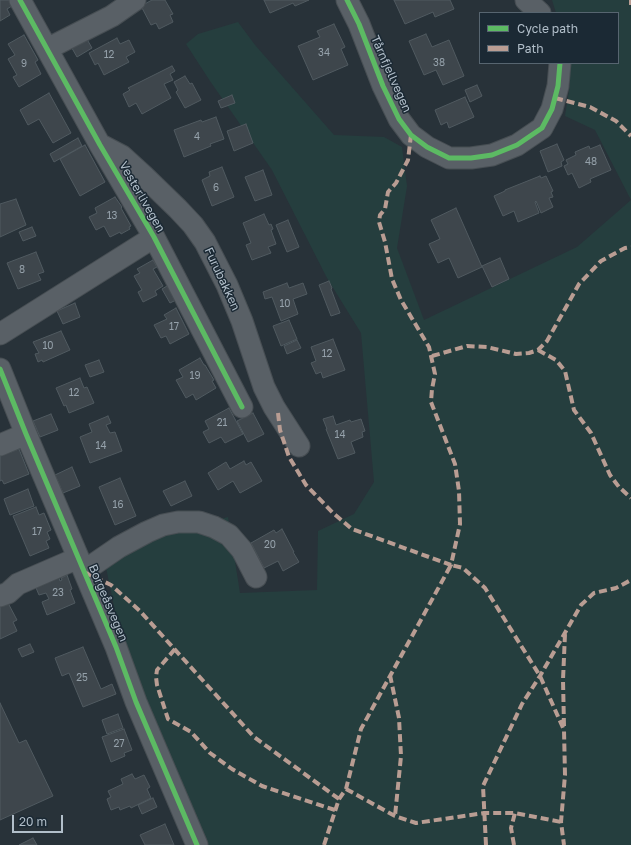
<!DOCTYPE html>
<html>
<head>
<meta charset="utf-8">
<style>
	body { margin:0 }
	#map { position:relative; width:631px; height:845px; overflow:hidden; background:#283239; font-family:"Golos Text",sans-serif }
	canvas { display:block }
	.legend { position:absolute; left:479px; top:12px; width:140px; height:52px; box-sizing:border-box; background:#1b2934; border:1px solid #576570; margin:0; padding:5px 7px; list-style:none; font-size:12px; color:#b2bfca }
	.legend li { display:flex; align-items:center; gap:8px; height:20px }
	.legend b { width:20px; border:1px solid #576570 }
	.scale { position:absolute; left:12px; top:815px; width:51px; height:18px; box-sizing:border-box; border:2px solid #b2bfca; border-top:0; padding-left:5px; font-size:12px; line-height:14px; white-space:nowrap; color:#b2bfca; -webkit-text-stroke:3px #1b2934; paint-order:stroke }
</style>
</head>
<body>
<div id="map">
<canvas width="631" height="845"></canvas>
<ul class="legend">
<li><b style="height:5px;background:#5cba63"></b>Cycle path</li>
<li><b style="height:5px;background:#b99d93"></b>Path</li>
</ul>
<div class="scale">20 m</div>
</div>
<script>
const g = document.querySelector('canvas').getContext('2d');
g.lineJoin = 'round';
function fillPath(path, color) { g.fillStyle = color; g.fill(path, 'evenodd'); }
const toPath = rows => new Path2D(rows.map(r => 'M' + r).join(''));
function strokePath(path, color, width, dash) { g.strokeStyle = color; g.lineWidth = width; g.lineCap = dash ? 'butt' : 'round'; g.setLineDash(dash || []); g.stroke(path); }
function drawText(font, color, halo, rows, align = 'center') {
  g.font = font + ' "Golos Text",sans-serif'; g.lineWidth = 3; g.setLineDash([]); g.textBaseline = 'middle'; g.strokeStyle = halo; g.fillStyle = color; for (const [text, x, y, turn = 0] of rows) {
    g.save(); g.translate(x, y); g.rotate((+turn || 0) * Math.PI / 180); g.textAlign = isNaN(turn) ? turn : align; if (halo) g.strokeText(text, 0, 0); g.fillText(text, 0, 0); g.restore();
  }
}
fillPath(toPath([
	[552,0,631,0,631,845,191,845,121,640,103,553,228,517,240,593,317,590,318,531,354,514,374,482,361,333,327,278,272,170,210,81,186,44,198,34,238,22,255,45,334,135,384,137,402,147,407,186,397,248,424,320,577,247,631,200,595,130,565,116,570,84,568,63,618,63,618,13,556,13]
]), '#253e3e');
const building = toPath([
	[0,0,9,0,12,6,7,9,10,15,0,21,0,0],
	[152,0,165,0,173,14,170,15,173,22,159,29,156,23,151,25,141,6,152,0],
	[264,0,309,0,295,6,293,3,270,13,264,0],
	[394,0,450,0,454,9,435,17,433,12,405,24,394,0],
	[334,24,345,47,341,49,348,65,313,80,298,46,320,37,317,31,334,24],
	[84,34,92,48,77,57,69,43,84,34],
	[426,34,432,47,449,40,464,76,443,85,436,70,424,75,409,41,426,34],
	[24,35,38,60,35,62,41,74,19,87,13,77,17,75,8,59,15,55,8,44,24,35],
	[117,38,120,44,129,40,135,52,126,57,129,62,104,75,98,63,95,65,89,53,117,38],
	[172,66,175,71,170,74,173,80,164,84,171,98,142,114,136,103,129,107,123,94,130,90,128,88,172,66],
	[185,76,190,84,192,83,201,100,185,108,176,92,178,90,174,82,185,76],
	[477,85,482,96,470,102,465,90,477,85],
	[49,93,71,133,53,143,39,119,28,125,20,110,49,93],
	[232,95,235,103,221,108,218,101,232,95],
	[465,97,474,117,449,128,447,122,441,125,435,110,465,97],
	[216,117,224,139,210,144,211,146,184,157,174,130,201,120,202,122,216,117],
	[246,124,253,143,234,151,227,131,246,124],
	[78,138,82,146,54,162,50,154,78,138],
	[557,144,564,160,561,162,562,166,548,172,540,151,557,144],
	[85,145,105,182,80,196,60,159,85,145],
	[600,145,611,170,590,179,591,182,579,188,572,173,568,175,564,166,568,164,566,160,576,155,575,152,589,146,590,149,600,145],
	[222,167,234,197,212,206,202,180,210,176,209,172,222,167],
	[263,170,272,195,255,201,245,177,263,170],
	[540,176,541,178,546,176,553,191,551,192,553,197,549,198,553,207,541,213,536,201,535,202,539,213,518,222,514,211,503,216,494,196,505,191,505,190,540,176],
	[115,197,122,207,121,208,131,226,129,227,130,229,121,234,120,232,110,237,104,226,96,230,89,217,97,213,95,208,115,197],
	[16,199,26,225,0,237,0,204,16,199],
	[456,208,482,267,458,278,449,258,438,263,429,244,440,239,431,220,456,208],
	[264,214,269,225,271,224,273,229,271,230,276,244,268,247,271,253,252,260,246,245,251,243,243,223,264,214],
	[288,220,299,247,287,252,276,225,288,220],
	[32,227,36,236,23,241,19,232,32,227],
	[36,252,44,272,38,274,41,280,18,289,7,263,36,252],
	[500,258,509,279,492,287,482,266,500,258],
	[153,260,157,267,153,269,163,286,155,291,157,295,143,302,138,292,142,290,134,276,140,273,137,269,153,260],
	[329,281,332,288,331,289,340,313,331,316,319,285,329,281],
	[172,283,180,298,170,303,162,289,172,283],
	[287,283,289,288,303,283,307,294,293,299,298,314,281,321,272,297,265,299,263,292,287,283],
	[75,303,80,317,63,324,57,311,75,303],
	[176,308,189,334,170,344,166,336,161,338,154,325,167,319,164,315,176,308],
	[289,320,297,339,281,346,273,326,289,320],
	[61,331,70,350,43,362,42,360,38,362,35,354,39,353,33,342,61,331],
	[333,339,345,370,323,378,321,372,316,374,311,363,316,361,311,347,333,339],
	[297,340,301,348,287,354,284,346,297,340],
	[200,358,204,365,205,365,214,380,212,381,216,388,196,400,193,394,186,398,176,380,183,377,179,370,200,358],
	[99,360,104,372,90,377,85,365,99,360],
	[80,378,84,388,87,387,94,403,69,413,66,405,64,406,56,388,80,378],
	[229,408,243,434,225,443,221,437,209,443,203,432,209,429,205,421,229,408],
	[253,413,264,434,248,442,237,421,253,413],
	[51,414,58,430,40,437,33,421,51,414],
	[108,416,111,423,106,425,110,433,115,432,122,451,90,463,80,437,92,432,89,424,108,416],
	[333,416,336,425,350,420,351,422,361,419,365,431,362,432,363,437,351,442,355,453,338,459,326,429,327,429,323,419,333,416],
	[19,449,29,474,4,484,2,480,0,481,0,456,19,449],
	[244,461,246,465,251,462,262,481,240,493,233,481,218,490,208,473,226,462,230,469,244,461],
	[72,467,80,486,63,493,55,475,72,467],
	[120,478,136,516,115,525,99,487,120,478],
	[185,481,192,496,171,506,163,491,185,481],
	[28,489,34,506,10,515,4,499,28,489],
	[36,507,39,515,44,513,51,530,47,532,50,539,46,541,49,548,30,556,13,516,36,507],
	[282,529,294,552,293,552,299,562,283,571,278,561,264,568,251,543,274,530,276,533,282,529],
	[57,573,60,581,62,580,61,578,67,575,72,589,70,590,75,603,47,615,42,602,49,599,46,593,39,595,34,583,57,573],
	[7,601,17,620,13,622,17,631,0,639,0,605,7,601],
	[30,644,34,652,22,657,18,649,30,644],
	[83,647,101,689,112,684,116,694,83,707,69,673,62,676,55,658,83,647],
	[0,703,19,743,26,740,53,796,0,820,0,703],
	[118,714,123,728,107,734,102,720,118,714],
	[124,729,132,750,124,753,125,756,111,762,102,737,124,729],
	[132,774,135,779,144,775,150,787,147,789,151,798,131,808,130,806,120,810,119,807,111,810,107,799,111,797,108,791,123,784,121,779,132,774],
	[153,798,157,807,142,814,138,805,153,798],
	[165,824,174,845,145,845,140,835,165,824],
	[33,838,37,845,19,845,33,838]
]);
fillPath(building, '#3e464c');
strokePath(building, '#505a60', 1);
const minor = toPath([
	[20,0,100,145,154,237,242,407],
	[347,0,359,24,383,86,399,119,411,135,427,147,449,158,471,158,492,155,517,145,542,128,552,109,558,86,560,63],
	[526,0,540,13],
	[47,49,112,16,135,0],
	[101,145,122,156,145,177,178,209,193,225,205,242,227,285,242,321,264,387,274,407,299,446],
	[0,334,154,237],
	[0,369,26,434,116,647,136,702,197,845],
	[0,445,26,434],
	[84,571,119,547,147,532,163,525,178,522,199,522,214,527,229,535,242,550,256,577],
	[0,596,8,593,18,584,78,558]
]);
strokePath(minor, '#474e53', 23);
strokePath(minor, '#596066', 21);
strokePath(toPath([
	[631,0,631,5],
	[555,98,590,107,616,121,631,136],
	[538,350,556,360,565,371,574,410,591,433,610,475,619,487,631,498],
	[432,356,467,346,487,347,516,354,529,353,538,350,547,341,579,284,601,261,625,248,631,247],
	[278,413,280,430,289,457,306,485,333,513,352,529,451,565,460,524,459,491,455,464,431,402,432,389,435,374,429,347,401,300,392,279,385,242,379,222,380,215,385,209,388,192,396,183,408,160,411,135],
	[84,572,111,585,140,611,254,737,339,799],
	[175,649,157,670,156,677,157,685,168,719,191,732,210,753,232,769,262,786,335,810],
	[390,675,399,718,401,756,395,816],
	[564,726,563,680,565,634],
	[346,789,395,816,416,823,484,813,515,813,561,822],
	[324,845,339,799,346,789,361,729,451,565,463,568,485,588,540,676,564,730,565,775,561,822,564,845],
	[486,845,483,786,522,704,540,676,581,605,594,593,616,588,631,580],
	[514,845,511,828,515,813]
]), '#b99d93', 4, [8, 4]);
strokePath(toPath([
	[20,0,100,145,154,237,242,407],
	[347,0,359,24,383,86,399,119,411,135,427,147,449,158,471,158,492,155,517,145,542,128,552,109,558,86,560,63],
	[0,369,26,434,116,647,136,702,197,845]
]), '#5cba63', 5);
drawText('10px', '#95a1aa', null, [
	["34",324,53],
	["12",109,55],
	["38",439,63],
	["9",24,64],
	["4",197,137],
	["48",591,162],
	["6",216,188],
	["13",112,216],
	["8",22,270],
	["10",285,304],
	["17",174,327],
	["10",48,346],
	["12",327,354],
	["19",195,376],
	["12",74,393],
	["21",222,423],
	["14",340,435],
	["14",101,446],
	["16",118,505],
	["17",37,532],
	["20",270,545],
	["23",58,593],
	["25",82,678],
	["27",119,744]
]);
drawText('12px', '#b2bfca', '#1b2934', [
	["Tårnfjellvegen",391,74,66],
	["Vesterlivegen",142,197,60],
	["Furubakken",222,279,65],
	["Borgeåsvegen",108,603,67]
]);
</script>
</body>
</html>
